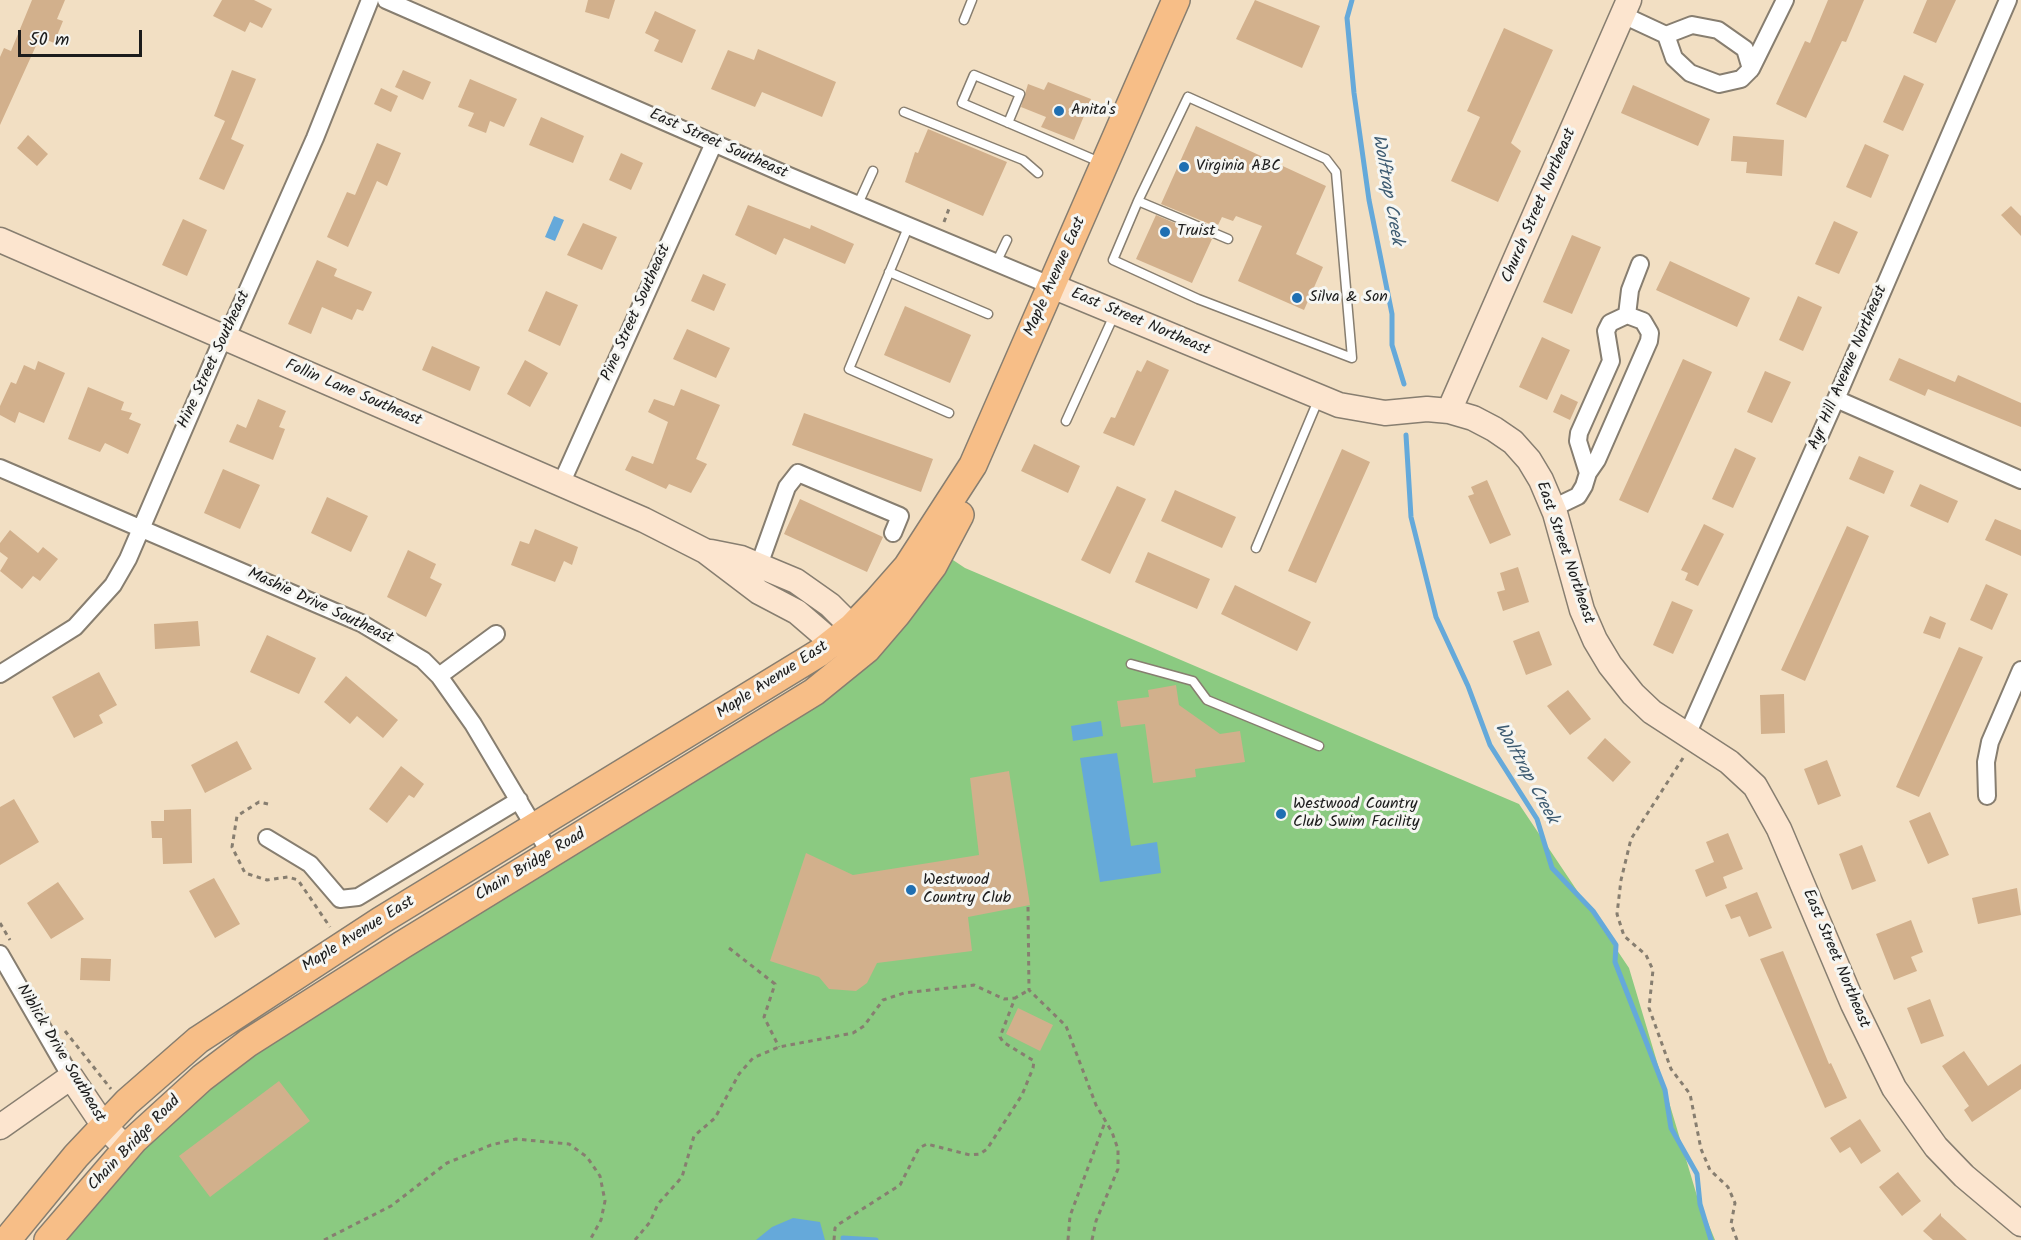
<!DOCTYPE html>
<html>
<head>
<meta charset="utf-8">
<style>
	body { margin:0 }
	#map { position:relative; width:2021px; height:1240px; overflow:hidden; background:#f2dfc3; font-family:Kalam,sans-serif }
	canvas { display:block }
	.scale { position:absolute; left:18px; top:30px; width:124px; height:27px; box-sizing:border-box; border:3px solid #1c1c1c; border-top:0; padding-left:8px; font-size:18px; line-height:21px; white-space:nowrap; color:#1c1c1c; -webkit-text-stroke:4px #f6f6f2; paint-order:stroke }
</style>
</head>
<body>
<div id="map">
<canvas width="2021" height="1240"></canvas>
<div class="scale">50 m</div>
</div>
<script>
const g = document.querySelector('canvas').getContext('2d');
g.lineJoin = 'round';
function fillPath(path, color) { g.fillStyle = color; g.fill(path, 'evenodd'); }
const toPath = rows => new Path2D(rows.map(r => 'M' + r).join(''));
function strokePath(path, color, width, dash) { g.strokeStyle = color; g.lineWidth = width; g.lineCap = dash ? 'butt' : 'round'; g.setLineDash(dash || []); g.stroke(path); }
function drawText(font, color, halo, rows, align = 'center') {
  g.font = font + ' Kalam,sans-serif'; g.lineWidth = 6; g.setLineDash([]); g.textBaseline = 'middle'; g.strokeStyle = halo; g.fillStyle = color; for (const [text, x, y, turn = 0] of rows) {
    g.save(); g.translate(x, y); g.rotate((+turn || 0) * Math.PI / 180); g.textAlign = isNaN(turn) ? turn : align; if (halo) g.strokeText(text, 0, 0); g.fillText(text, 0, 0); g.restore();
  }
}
fillPath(toPath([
	[941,552,965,568,1519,804,1629,968,1697,1196,1715,1240,48,1240,165,1111,774,718]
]), '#8bca81');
fillPath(toPath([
	[554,216,564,220,555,241,545,237],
	[1101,721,1103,736,1073,741,1071,726],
	[1117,753,1131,846,1157,842,1161,873,1100,882,1080,758],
	[793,1218,820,1222,825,1240,756,1240,772,1227]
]), '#65a9da');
strokePath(toPath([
	[1352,0,1347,18,1354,93,1369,200,1392,314,1392,345,1404,384],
	[1406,435,1411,517,1436,617,1468,686,1490,745,1537,819,1552,868,1593,911,1616,945,1615,962,1665,1090,1671,1128,1697,1174,1700,1204,1711,1240],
	[843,1238,876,1240]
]), '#65a9da', 5);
fillPath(toPath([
	[32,0,65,0,57,19,63,21,54,43,40,37,0,125,0,57,4,48,11,51],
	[222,0,254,0,272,9,262,28,250,22,245,32,213,16],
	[588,0,615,0,609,19,585,12],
	[1255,0,1320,26,1302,68,1236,39],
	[1828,0,1864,0,1846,42,1842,41,1806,118,1776,104,1805,41,1810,43],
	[1927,0,1956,0,1936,43,1913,33],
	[655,11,696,30,682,63,654,51,659,40,645,33],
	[1504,28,1553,50,1511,143,1521,151,1498,202,1451,181,1480,117,1467,111],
	[758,49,836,82,822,117,762,92,755,107,711,89,728,50,754,60],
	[232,70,256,79,231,139,244,145,224,190,199,179,225,121,214,116],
	[403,70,431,82,423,100,395,87],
	[1904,75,1924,84,1903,131,1883,122],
	[470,79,517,99,504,127,490,121,486,133,468,126,474,113,458,107],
	[1048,82,1091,99,1074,140,1041,127,1046,117,1021,107,1028,84,1044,90],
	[1633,85,1710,119,1698,146,1621,113],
	[381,88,398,96,391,112,374,104],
	[541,117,584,136,573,163,529,145],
	[1196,126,1326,186,1296,254,1323,267,1304,310,1238,281,1262,226,1236,216,1233,221,1222,217,1217,227,1161,204],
	[928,129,1007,162,983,216,905,182,915,152,918,153],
	[28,135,48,154,37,166,17,148],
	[1733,136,1784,140,1782,176,1746,173,1747,162,1731,161],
	[377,143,401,153,387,186,377,181,348,247,327,237,347,192,355,195],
	[1865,144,1889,155,1871,198,1846,187],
	[621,153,643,163,631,190,609,180],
	[748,205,810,229,811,225,854,244,845,264,784,238,776,255,735,235],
	[2011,206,2021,216,2021,236,2001,215],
	[1156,215,1212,239,1192,283,1136,259],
	[183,219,207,230,187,276,162,265],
	[1834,221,1858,232,1839,274,1815,264],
	[583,223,617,237,602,270,567,255],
	[1572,235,1601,247,1572,314,1543,302],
	[317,260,337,269,334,276,372,292,363,311,357,309,352,320,322,307,311,334,288,324],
	[1670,261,1750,298,1737,327,1656,290],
	[703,274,726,284,714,311,691,301],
	[546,291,578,305,560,346,528,331],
	[1798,296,1822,307,1803,351,1779,340],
	[905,306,971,335,950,383,884,355],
	[687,329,730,348,716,378,673,359],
	[1542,337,1570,350,1547,400,1519,387],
	[432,346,480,367,470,391,422,370],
	[1899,358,1955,382,1958,375,2021,403,2021,427,1928,389,1925,396,1889,380],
	[1683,359,1712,372,1648,513,1619,500],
	[525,360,548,373,530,407,507,394],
	[1147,360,1169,370,1134,446,1103,433,1111,417,1115,418,1137,370,1141,372],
	[38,361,65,373,44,423,19,412,15,423,0,415,0,406,11,382,16,384,24,365,35,370],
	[1765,371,1791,382,1772,423,1747,412],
	[88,387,124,402,121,410,132,413,129,419,141,424,128,454,105,443,100,452,68,439],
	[681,389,720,405,696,459,707,464,691,493,669,484,666,489,625,470,632,456,653,464,668,422,648,412,654,399,674,406],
	[1561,394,1578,402,1570,420,1553,412],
	[258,399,286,411,279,427,285,429,273,460,229,442,237,424,246,428],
	[804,413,933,459,921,492,792,445],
	[1034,444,1080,466,1068,493,1021,471],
	[1735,448,1756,458,1733,508,1712,499],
	[1342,449,1370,462,1316,583,1288,571],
	[1859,456,1894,471,1884,494,1849,479],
	[223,469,260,485,240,529,204,513],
	[1487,480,1511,535,1490,544,1468,496,1474,494,1471,487],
	[1920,484,1958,501,1948,523,1910,506],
	[1117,486,1146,499,1110,574,1081,560],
	[1175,490,1236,517,1222,548,1161,521],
	[327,497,368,516,351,552,311,533],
	[800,499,883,537,867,572,784,534],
	[1995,519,2021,530,2021,556,1985,540],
	[1704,524,1724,534,1698,586,1685,580,1688,573,1681,570],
	[1847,526,1869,536,1805,681,1781,670],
	[535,529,578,547,572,565,564,561,555,582,511,565,520,541,529,544],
	[10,530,38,553,43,547,58,559,40,581,33,576,22,589,0,571,8,558,0,552,0,543],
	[408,550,436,564,430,578,442,584,426,617,387,597],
	[1148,552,1210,579,1197,609,1135,582],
	[1518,567,1529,602,1503,611,1497,592,1505,590,1500,573],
	[1986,584,2008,594,1992,630,1970,620],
	[1235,585,1311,622,1297,651,1221,614],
	[1672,601,1693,610,1673,654,1653,645],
	[1930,616,1946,623,1940,639,1923,633],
	[198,621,200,646,155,649,154,624],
	[1539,631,1552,665,1526,675,1513,641],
	[267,635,316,658,299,694,250,672],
	[1959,647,1983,657,1919,797,1896,787],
	[99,672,117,705,99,715,103,723,74,738,52,697],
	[346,676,398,720,383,738,357,716,350,724,324,702],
	[1176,685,1179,705,1220,734,1240,731,1245,762,1195,769,1196,777,1153,783,1145,724,1121,727,1117,701,1149,697,1148,690],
	[1568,690,1591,719,1570,735,1547,706],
	[1784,694,1785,733,1761,734,1760,695],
	[1605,738,1631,762,1613,782,1587,758],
	[237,741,252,769,205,793,191,765],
	[1827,760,1841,796,1818,805,1804,769],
	[401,766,424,784,414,798,409,795,387,823,369,809],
	[1009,771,1030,905,968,917,972,951,877,963,867,983,856,991,829,989,819,977,770,961,806,853,853,875,979,855,970,778],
	[14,799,39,842,0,865,0,807],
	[191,809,192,863,163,864,162,838,152,838,151,821,164,821,164,810],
	[1930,812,1949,855,1928,864,1909,821],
	[1728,833,1743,869,1723,877,1727,888,1706,897,1695,870,1714,862,1706,842],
	[1862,845,1876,881,1852,890,1839,854],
	[214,878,240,924,215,938,189,891],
	[58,882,84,919,51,939,27,903],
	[2017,888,2021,915,1978,924,1972,898],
	[1757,892,1772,928,1749,937,1740,916,1731,919,1725,905],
	[1911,920,1923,952,1911,957,1917,971,1894,980,1876,934],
	[1783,951,1829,1064,1831,1063,1847,1098,1825,1108,1760,959],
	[81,958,111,959,110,981,80,980],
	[1930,999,1944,1036,1921,1044,1907,1008],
	[1018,1008,1053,1025,1040,1051,1006,1034],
	[1964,1051,1988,1086,2021,1064,2021,1089,1972,1122,1964,1110,1969,1106,1942,1066],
	[279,1081,310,1121,210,1197,179,1156],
	[1860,1119,1881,1151,1861,1164,1850,1147,1840,1153,1830,1138],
	[1898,1172,1921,1201,1902,1216,1879,1187],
	[1941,1213,1941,1216,1967,1240,1933,1240,1923,1231]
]), '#d2b08c');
const lane = toPath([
	[964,20,972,0],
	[1188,97,1326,159,1336,172,1352,358,1198,299,1113,260,1138,201,1188,97],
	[904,112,1023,160,1038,173],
	[1008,123,1020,94,974,75,962,103,1102,163],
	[1138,201,1228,239],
	[858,204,873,171],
	[909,225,849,369,949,413],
	[997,261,1007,240],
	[889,272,988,314],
	[1066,421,1115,313],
	[1256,548,1319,398],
	[1131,664,1193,681,1207,700,1319,746]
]);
const street = toPath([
	[386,0,789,176,1052,286],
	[1623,15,1666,35,1674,58,1690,73,1719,84,1741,79,1751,69,1745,49,1718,30,1692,25,1666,35],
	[1751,69,1785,0],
	[1627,315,1630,290,1640,264],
	[1836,399,2021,480],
	[0,468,361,623,423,660,439,676,473,724,551,855],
	[1588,473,1597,460,1649,341,1650,333,1643,321,1627,315],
	[561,484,714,143],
	[1553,508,1578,496,1584,486,1588,473,1578,441,1579,433,1611,361,1606,331,1610,323,1627,315],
	[759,565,787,487,798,473,900,516,893,533],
	[0,674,75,627,113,585,128,559,220,345,226,339,315,138,370,0],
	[439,676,496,634],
	[1687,735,1836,399,2008,0],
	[1987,796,1986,762,1990,742,2021,670],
	[267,838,310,864,340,899,358,897,519,800],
	[0,954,71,1077]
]);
const secondary = toPath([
	[0,240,644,520,705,551,759,592,797,612,833,643,850,646],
	[1052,286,1339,405,1385,413,1427,409,1449,411,1473,418,1494,429,1513,442,1529,460,1541,480,1555,513,1582,610,1595,640,1610,665,1633,694,1652,712,1729,762,1755,786,1779,829,1853,1004,1894,1088,1936,1147,1964,1176,2021,1224],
	[1449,411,1629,0],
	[711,552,741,558,796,581,830,605,852,627,862,642],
	[0,1127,71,1077,104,1126,126,1148]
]);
const primary = toPath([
	[7,1240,76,1156,127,1102,198,1040,380,921,819,653,852,627,878,600,907,567,973,465,1176,0],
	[48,1240,134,1140,202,1078,248,1043,402,945,814,692,867,649,897,614,933,566,960,515]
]);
strokePath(lane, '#877e70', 11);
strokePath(street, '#877e70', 20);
strokePath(secondary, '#877e70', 27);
strokePath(primary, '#877e70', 30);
strokePath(toPath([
	[944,222,950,206],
	[1683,758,1631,839,1621,880,1617,914,1624,936,1646,955,1653,970,1649,1008,1671,1069,1690,1094,1701,1149,1710,1170,1728,1187,1735,1203,1731,1224,1737,1240],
	[268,804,259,802,237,816,232,847,245,873,267,880,288,877,298,880,330,927],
	[1028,907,1029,990,1066,1026,1096,1105,1112,1132,1118,1149,1118,1169,1096,1221,1092,1240],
	[0,923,10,940],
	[729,948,775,984,764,1017,779,1047],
	[65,1031,111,1089],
	[324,1240,391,1206,447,1163,491,1145,516,1139,569,1144,587,1157,600,1176,605,1201,601,1220,590,1240],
	[635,1240,650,1222,658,1204,682,1177,694,1136,715,1118,739,1074,753,1058,779,1047,853,1033,864,1026,883,1000,904,993,974,985,1004,999,1015,998],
	[834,1240,835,1228,839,1224,900,1185,919,1148,927,1144,970,1155,980,1154,987,1149,1022,1095,1033,1068,1034,1061,1003,1042,1000,1037,1015,998,1029,990],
	[1068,1240,1070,1216,1105,1122]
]), '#877e70', 3, [4.5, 4.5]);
strokePath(lane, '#fff', 8);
strokePath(street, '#fff', 16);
strokePath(secondary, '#fce5cf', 24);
strokePath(primary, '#f7be87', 27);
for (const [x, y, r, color] of [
	[1059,111,6,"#1f6fb2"],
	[1184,167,6,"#1f6fb2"],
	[1165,232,6,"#1f6fb2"],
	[1297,298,6,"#1f6fb2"],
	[1281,814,6,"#1f6fb2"],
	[911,890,6,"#1f6fb2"]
]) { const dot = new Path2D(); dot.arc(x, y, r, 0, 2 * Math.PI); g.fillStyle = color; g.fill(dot); strokePath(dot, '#f6f6f2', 2); }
drawText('16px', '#1c1c1c', '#f6f6f2', [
	["Anita's",1071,111],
	["Virginia ABC",1196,167],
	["Truist",1177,232],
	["Silva & Son",1309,298],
	["Westwood Country",1293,805],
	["Club Swim Facility",1293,823],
	["Westwood",923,881],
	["Country Club",923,899]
], 'left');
drawText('16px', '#1c1c1c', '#f6f6f2', [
	["East Street Southeast",718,145,24],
	["Church Street Northeast",1540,206,-67],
	["Maple Avenue East",1056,277,-66],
	["Pine Street Southeast",637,313,-66],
	["East Street Northeast",1140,323,23],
	["Hine Street Southeast",215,360,-65],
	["Ayr Hill Avenue Northeast",1849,368,-67],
	["Follin Lane Southeast",353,394,23],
	["East Street Northeast",1564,553,71],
	["Mashie Drive Southeast",320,607,25],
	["Maple Avenue East",773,681,-33],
	["Chain Bridge Road",531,866,-31],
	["Maple Avenue East",359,935,-32],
	["East Street Northeast",1835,959,67],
	["Niblick Drive Southeast",60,1054,59],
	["Chain Bridge Road",135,1144,-46]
]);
drawText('italic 18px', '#3d5b71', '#f6f6f2', [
	["Wolftrap Creek",1386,190,80],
	["Wolftrap Creek",1525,774,61]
]);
</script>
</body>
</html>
